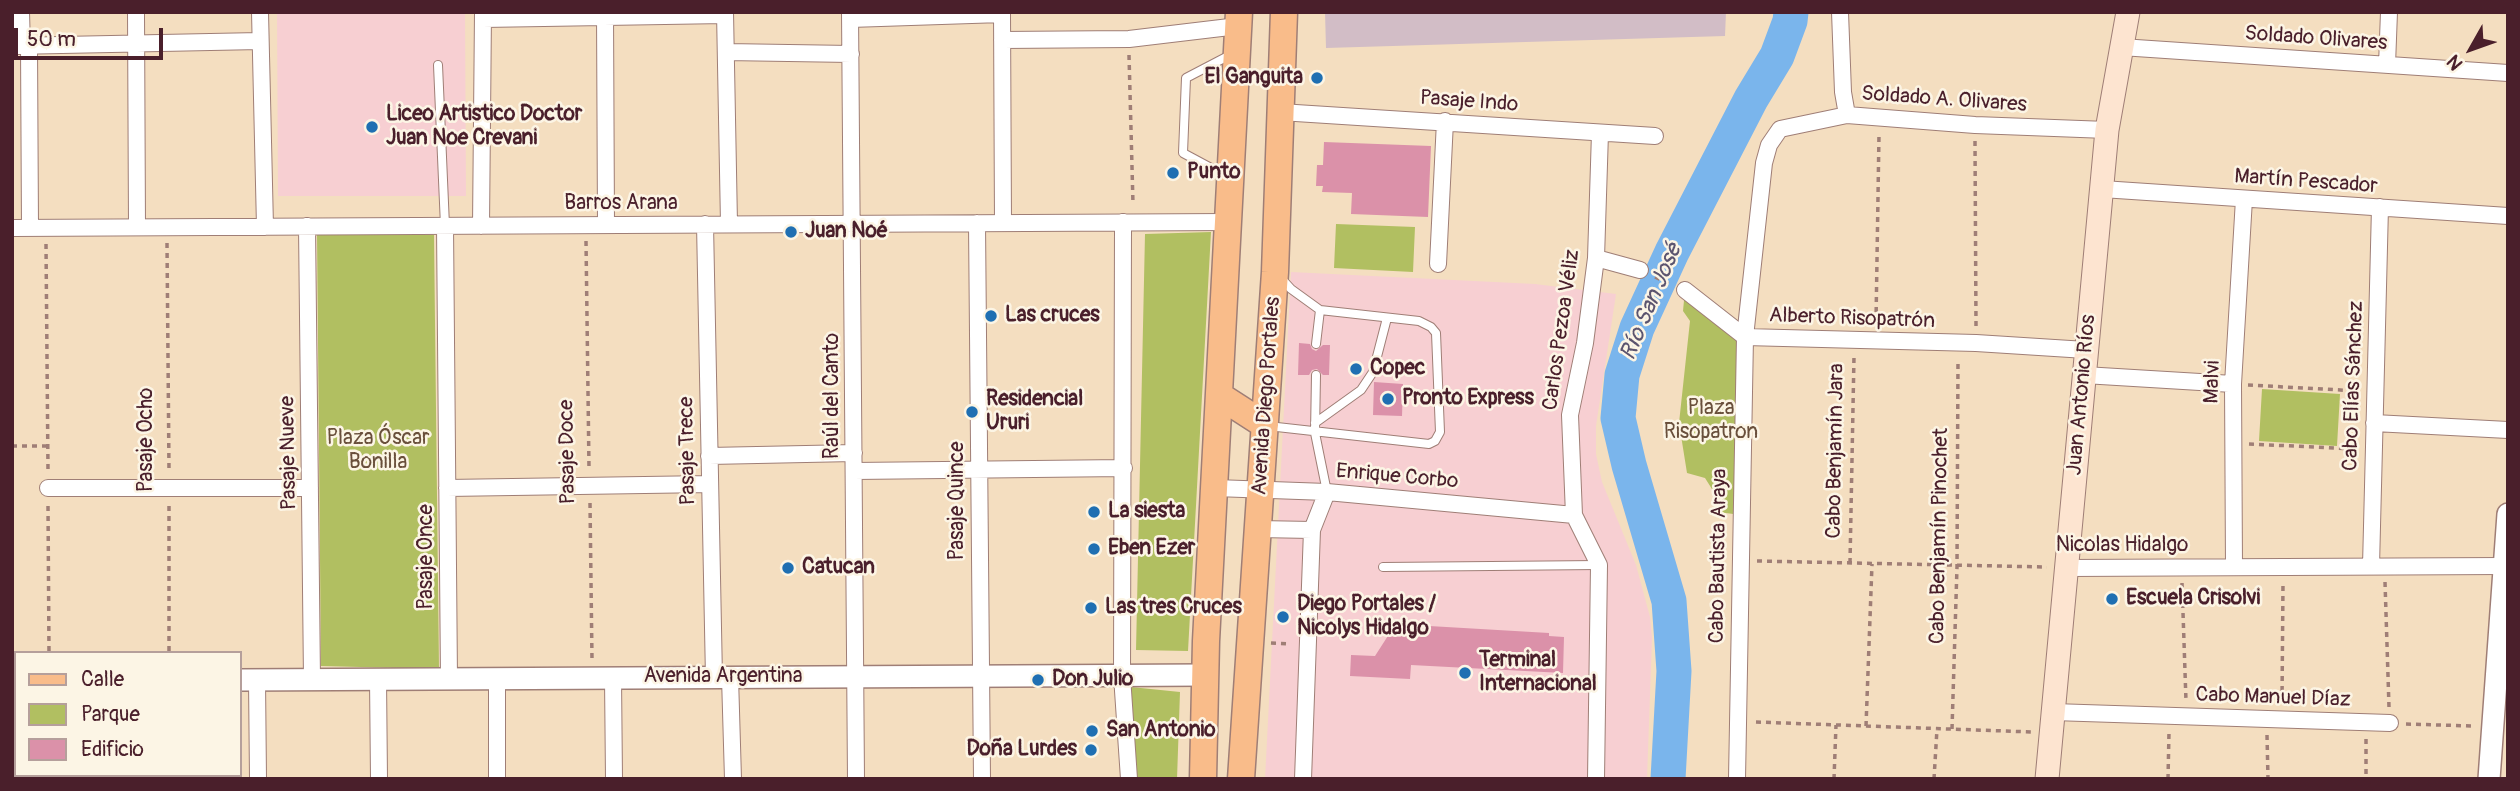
<!DOCTYPE html>
<html>
<head>
<meta charset="utf-8">
<style>
	body { margin:0 }
	#map { position:relative; width:2520px; height:791px; overflow:hidden; background:#f4dec0; font-family:Pangolin,sans-serif }
	canvas { display:block }
	.frame { position:absolute; inset:0; border:14px solid #4a1f2b; pointer-events:none }
	.legend { position:absolute; left:14px; top:651px; width:228px; height:126px; box-sizing:border-box; background:#fcf5e5; border:2px solid #b59f9b; margin:0; padding:9px 12px; list-style:none; font-size:21px; color:#4a1f2b }
	.legend li { display:flex; align-items:center; gap:14px; height:35px }
	.legend b { width:35px; border:2px solid #b59f9b }
	.north { position:absolute; left:2436px; top:14px; width:70px; height:70px; -webkit-text-stroke:5px #fcf5e5; paint-order:stroke; rotate:230deg; font-size:19px; font-weight:700; line-height:28px; text-align:center; color:#4a1f2b }
	.north::after { content:''; display:block; margin:auto; width:24px; height:32px; background:#4a1f2b; clip-path:polygon(50% 0,100% 100%,50% 72%,0 100%) }
	.scale { position:absolute; left:14px; top:28px; width:149px; height:32px; box-sizing:border-box; border:4px solid #4a1f2b; border-top:0; padding-left:9px; font-size:21px; line-height:24px; white-space:nowrap; color:#4a1f2b; -webkit-text-stroke:5px #fcf5e5; paint-order:stroke }
</style>
</head>
<body>
<div id="map">
<canvas width="2520" height="791"></canvas>
<div class="frame"></div>
<ul class="legend">
<li><b style="height:9px;background:#f9bc8a"></b>Calle</li>
<li><b style="height:19px;background:#b1bf61"></b>Parque</li>
<li><b style="height:19px;background:#db91a9"></b>Edificio</li>
</ul>
<div class="north">N</div>
<div class="scale">50 m</div>
</div>
<script>
const g = document.querySelector('canvas').getContext('2d');
g.lineJoin = 'round';
function fillPath(path, color) { g.fillStyle = color; g.fill(path, 'evenodd'); }
const toPath = rows => new Path2D(rows.map(r => 'M' + r).join(''));
function strokePath(path, color, width, dash) { g.strokeStyle = color; g.lineWidth = width; g.lineCap = dash ? 'butt' : 'round'; g.setLineDash(dash || []); g.stroke(path); }
function drawText(font, color, halo, rows, align = 'center') {
  g.font = font + ' Pangolin,sans-serif'; g.lineWidth = 5; g.setLineDash([]); g.textBaseline = 'middle'; g.strokeStyle = halo; g.fillStyle = color; for (const [text, x, y, turn = 0] of rows) {
    g.save(); g.translate(x, y); g.rotate((+turn || 0) * Math.PI / 180); g.textAlign = isNaN(turn) ? turn : align; if (halo) g.strokeText(text, 0, 0); g.fillText(text, 0, 0); g.restore();
  }
}
fillPath(toPath([
	[277,12,465,12,466,196,278,196],
	[1291,272,1535,284,1616,294,1596,426,1596,454,1602,482,1636,565,1650,617,1652,638,1647,779,1265,779]
]), '#f7cfd2');
fillPath(toPath([
	[1325,12,1726,12,1725,36,1326,48]
]), '#d2bdc6');
fillPath(toPath([
	[1336,224,1415,227,1413,272,1334,268],
	[1211,232,1188,651,1136,650,1145,234],
	[317,234,434,235,439,669,321,666],
	[1685,290,1745,337,1741,515,1718,512,1717,497,1705,478,1687,473,1679,423,1690,321,1683,311],
	[2262,389,2340,394,2337,446,2259,441],
	[1131,687,1180,692,1177,779,1132,779]
]), '#b1bf61');
strokePath(toPath([
	[1668,779,1674,671,1669,601,1629,465,1618,418,1622,375,1637,328,1672,252,1751,99,1777,56,1790,21,1791,12]
]), '#7ab5ec', 35);
fillPath(toPath([
	[1324,142,1431,146,1428,217,1351,214,1352,193,1322,192,1323,186,1316,186,1317,165,1323,165],
	[1299,343,1310,344,1312,349,1316,351,1323,345,1330,345,1329,375,1323,375,1317,369,1312,370,1309,375,1298,375],
	[1374,382,1403,384,1402,416,1373,415],
	[1412,625,1549,633,1549,636,1564,637,1563,673,1411,665,1410,679,1350,676,1351,655,1375,656,1393,628,1412,629]
]), '#db91a9');
const service = toPath([
	[438,65,445,226],
	[1226,176,1183,153,1186,78,1232,54],
	[1281,278,1291,289,1320,310,1316,344],
	[1316,375,1315,433,1327,492],
	[1315,423,1361,390,1373,372,1387,318],
	[1268,426,1429,444,1435,441,1440,432,1436,333,1431,327,1419,321,1320,310],
	[1383,567,1599,565]
]);
const minor = toPath([
	[21,12,22,46],
	[136,12,137,227],
	[260,12,265,227],
	[605,12,606,225],
	[725,12,729,224],
	[850,12,856,779],
	[1002,12,1003,223],
	[1840,12,1843,92,1847,115],
	[483,19,725,15],
	[850,19,1002,14],
	[1002,40,1129,39,1238,26],
	[12,46,260,41],
	[29,46,30,228],
	[2121,47,2508,73],
	[726,52,851,54],
	[2387,65,2389,12],
	[1280,112,1655,136],
	[2102,189,2508,216],
	[1123,222,1122,676,1129,779],
	[977,223,982,779],
	[705,224,714,678],
	[307,226,312,679],
	[445,226,449,679],
	[481,226,483,12],
	[12,228,1229,222],
	[1596,258,1640,270],
	[1438,264,1445,121],
	[1685,290,1745,337,1976,343,2086,350],
	[2084,375,2233,384],
	[2374,423,2508,430],
	[709,456,854,453],
	[854,471,1124,468],
	[48,488,310,488],
	[447,488,710,484],
	[1215,488,1327,492,1574,515],
	[1258,529,1312,530],
	[2371,566,2380,207],
	[2234,567,2233,384,2244,199],
	[2067,568,2504,566],
	[730,677,733,779],
	[613,678,614,779],
	[378,679,379,779],
	[497,679,497,779],
	[257,680,258,779],
	[2053,712,2390,723],
	[23,775,23,779],
	[146,775,146,779],
	[1303,779,1312,530,1327,492],
	[1596,779,1599,565,1574,515,1570,415,1585,343,1596,258,1600,133],
	[1737,779,1745,337,1764,163,1769,145,1780,129,1847,115,1975,125,2107,130]
]);
const tertiary = toPath([
	[240,680,1206,675],
	[12,681,16,681],
	[2489,779,2508,514]
]);
const secondary = toPath([
	[2047,779,2107,130,2128,12]
]);
const primary = toPath([
	[1220,396,1265,425],
	[1203,779,1206,641,1239,12],
	[1241,779,1275,272,1284,12]
]);
strokePath(service, '#9f7e76', 10);
strokePath(minor, '#9f7e76', 18);
strokePath(tertiary, '#9f7e76', 24);
strokePath(secondary, '#9f7e76', 25);
strokePath(primary, '#9f7e76', 29);
strokePath(toPath([
	[1129,55,1133,204],
	[1975,141,1976,326],
	[586,241,589,468],
	[167,243,169,470],
	[46,244,48,470],
	[1655,277,1670,284],
	[1876,322,1879,134],
	[2248,385,2359,391],
	[2249,444,2357,449],
	[12,446,48,446],
	[590,503,592,660],
	[48,506,49,653],
	[169,506,169,653],
	[1757,561,2047,567],
	[1850,563,1854,356],
	[2385,582,2389,707],
	[2182,583,2186,701],
	[1271,643,1291,644],
	[2282,701,2283,583],
	[1756,722,2032,732],
	[2406,724,2472,726],
	[1866,726,1872,564],
	[1952,729,1957,567,1958,360],
	[2267,735,2268,779],
	[2366,739,2366,779],
	[1834,779,1836,725],
	[1934,779,1937,729],
	[2168,779,2169,732]
]), '#9f7e76', 3.5, [5, 5]);
strokePath(service, '#fff', 8);
strokePath(minor, '#fff', 16);
strokePath(tertiary, '#fff', 21);
strokePath(secondary, '#fde4d0', 23);
strokePath(primary, '#f9bc8a', 26);
for (const [x, y, r, color] of [
	[1317,78,7,"#1f6fb2"],
	[372,127,7,"#1f6fb2"],
	[1173,173,7,"#1f6fb2"],
	[791,232,7,"#1f6fb2"],
	[991,316,7,"#1f6fb2"],
	[1356,369,7,"#1f6fb2"],
	[1388,399,7,"#1f6fb2"],
	[972,412,7,"#1f6fb2"],
	[1094,512,7,"#1f6fb2"],
	[1094,549,7,"#1f6fb2"],
	[788,568,7,"#1f6fb2"],
	[2112,599,7,"#1f6fb2"],
	[1091,608,7,"#1f6fb2"],
	[1283,617,7,"#1f6fb2"],
	[1465,673,7,"#1f6fb2"],
	[1038,680,7,"#1f6fb2"],
	[1092,731,7,"#1f6fb2"],
	[1091,750,7,"#1f6fb2"]
]) { const dot = new Path2D(); dot.arc(x, y, r, 0, 2 * Math.PI); g.fillStyle = color; g.fill(dot); strokePath(dot, '#fcf5e5', 2.5); }
drawText('21px', '#4a1f2b', '#fcf5e5', [
	["Soldado Olivares",2316,39,4],
	["Soldado A. Olivares",1944,100,4],
	["Pasaje Indo",1469,102,4],
	["Martín Pescador",2306,182,4],
	["Barros Arana",621,204],
	["Alberto Risopatrón",1852,319,2],
	["Carlos Pezoa Véliz",1562,330,-82],
	["Malvi",2213,382,-88],
	["Cabo Elías Sánchez",2354,386,-88],
	["Juan Antonio Ríos",2082,395,-85],
	["Raúl del Canto",833,396,-90],
	["Avenida Diego Portales",1267,396,-86],
	["Pasaje Ocho",147,440,-90],
	["Pasaje Trece",688,451,-91],
	["Cabo Benjamín Jara",1836,451,-89],
	["Pasaje Doce",568,452,-91],
	["Pasaje Nueve",289,453,-91],
	["Enrique Corbo",1397,477,5],
	["Pasaje Quince",958,501,-90],
	["Cabo Benjamín Pinochet",1940,536,-89],
	["Nicolas Hidalgo",2122,546],
	["Cabo Bautista Araya",1719,556,-89],
	["Pasaje Once",427,557,-90],
	["Avenida Argentina",723,677],
	["Cabo Manuel Díaz",2273,698,2]
]);
drawText('bold 21px', '#4a1f2b', '#fcf5e5', [
	["El Ganguita",1303,78,"right"],
	["Liceo Artistico Doctor",386,115],
	["Juan Noe Crevani",386,139],
	["Punto",1187,173],
	["Juan Noé",805,232],
	["Las cruces",1005,316],
	["Copec",1370,369],
	["Pronto Express",1402,399],
	["Residencial",986,400],
	["Ururi",986,424],
	["La siesta",1108,512],
	["Eben Ezer",1108,549],
	["Catucan",802,568],
	["Escuela Crisolvi",2126,599],
	["Diego Portales /",1297,605],
	["Nicolys Hidalgo",1297,629],
	["Las tres Cruces",1105,608],
	["Terminal",1479,661],
	["Internacional",1479,685],
	["Don Julio",1052,680],
	["San Antonio",1106,731],
	["Doña Lurdes",1077,750,"right"]
], 'left');
drawText('21px', '#694f3b', '#fcf5e5', [
	["Plaza",1711,409],
	["Risopatron",1711,433],
	["Plaza Óscar",378,439],
	["Bonilla",378,463]
]);
drawText('italic 23px', '#5b546f', '#fcf5e5', [
	["Río San José",1652,302,-67]
]);
</script>
</body>
</html>
